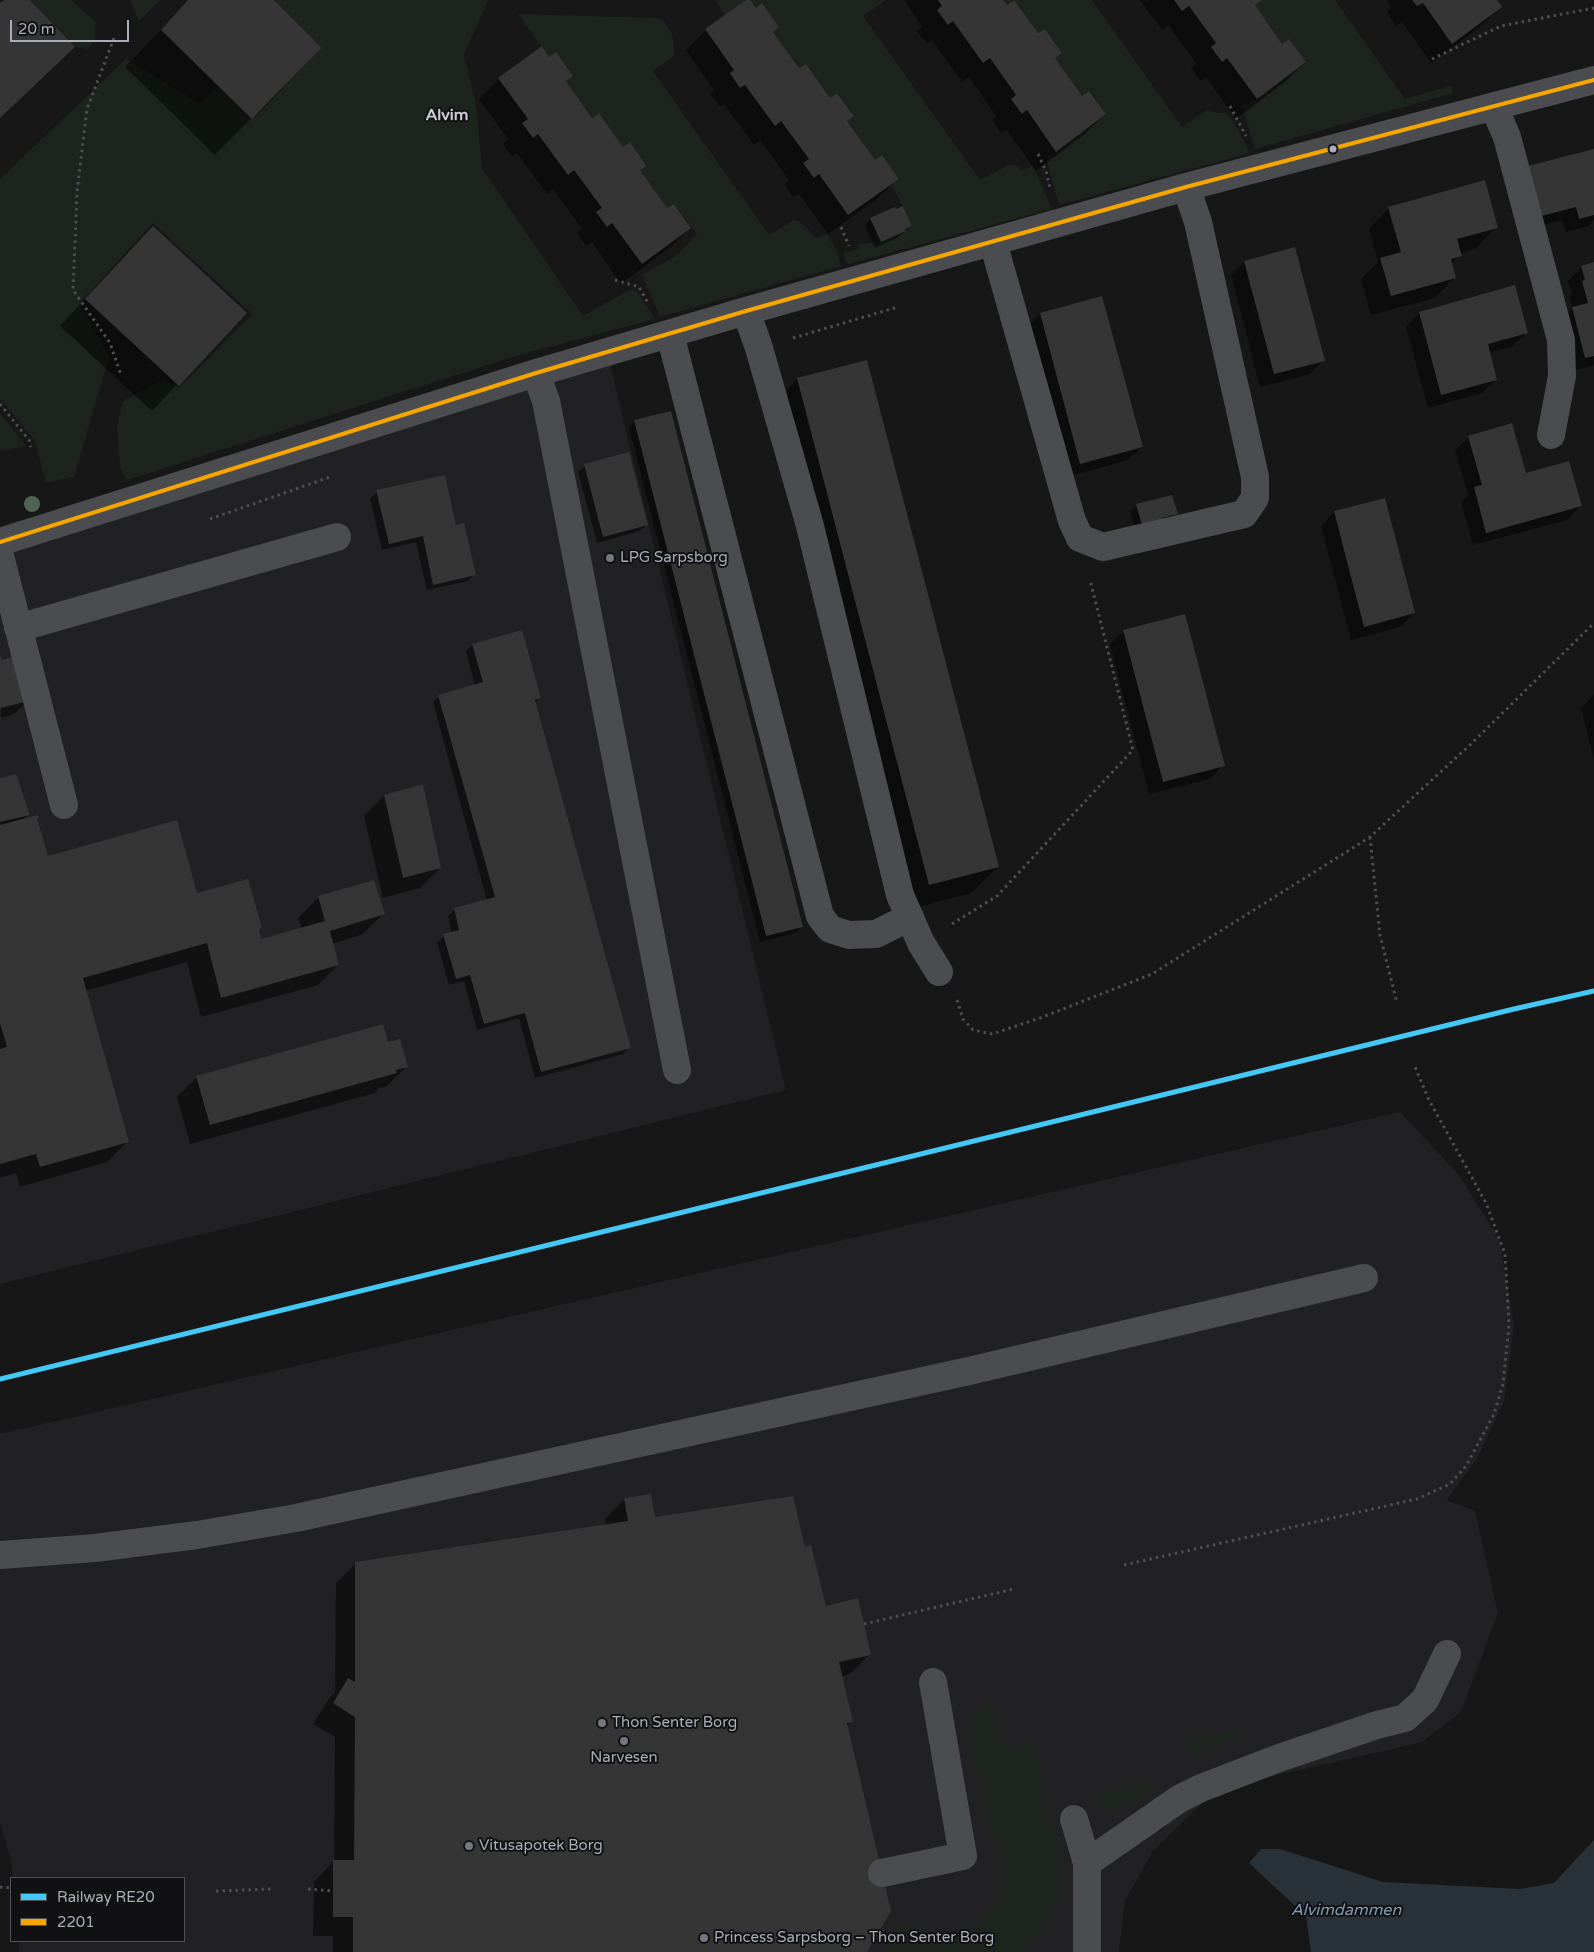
<!DOCTYPE html>
<html>
<head>
<meta charset="utf-8">
<style>
	body { margin:0 }
	#map { position:relative; width:1594px; height:1952px; overflow:hidden; background:#171717; font-family:"Varela Round",sans-serif }
	canvas { display:block }
	.legend { position:absolute; left:10px; top:1877px; width:175px; height:65px; box-sizing:border-box; background:#111113; border:1px solid #4d4f55; margin:0; padding:6px 9px; list-style:none; font-size:15px; color:#a8adb8 }
	.legend li { display:flex; align-items:center; gap:10px; height:25px }
	.legend b { width:25px; border:1px solid #4d4f55 }
	.scale { position:absolute; left:10px; top:20px; width:119px; height:22px; box-sizing:border-box; border:2px solid #a8adb8; border-top:0; padding-left:6px; font-size:15px; line-height:18px; white-space:nowrap; color:#a8adb8; -webkit-text-stroke:4px #111113; paint-order:stroke }
</style>
</head>
<body>
<div id="map">
<canvas width="1594" height="1952"></canvas>
<ul class="legend">
<li><b style="height:6px;background:#44c8f5"></b>Railway RE20</li>
<li><b style="height:6px;background:#f7a600"></b>2201</li>
</ul>
<div class="scale">20 m</div>
</div>
<script>
const g = document.querySelector('canvas').getContext('2d');
g.lineJoin = 'round';
function fillPath(path, color) { g.fillStyle = color; g.fill(path, 'evenodd'); }
const toPath = rows => new Path2D(rows.map(r => 'M' + r).join(''));
function strokePath(path, color, width, dash) { g.strokeStyle = color; g.lineWidth = width; g.lineCap = dash ? 'butt' : 'round'; g.setLineDash(dash || []); g.stroke(path); }
function drawText(font, color, halo, rows, align = 'center') {
  g.font = font + ' "Varela Round",sans-serif'; g.lineWidth = 4; g.setLineDash([]); g.textBaseline = 'middle'; g.strokeStyle = halo; g.fillStyle = color; for (const [text, x, y, turn = 0] of rows) {
    g.save(); g.translate(x, y); g.rotate((+turn || 0) * Math.PI / 180); g.textAlign = isNaN(turn) ? turn : align; if (halo) g.strokeText(text, 0, 0); g.fillText(text, 0, 0); g.restore();
  }
}
fillPath(toPath([
	[607,352,786,1090,0,1284,0,542],
	[1400,1112,1459,1175,1499,1239,1514,1325,1504,1401,1479,1455,1447,1500,1475,1511,1498,1613,1461,1712,1422,1742,1261,1779,1201,1804,1153,1851,1125,1901,1119,1952,19,1952,19,1941,184,1941,184,1878,13,1878,12,1863,0,1823,0,1434]
]), '#212123');
fillPath(toPath([
	[30,0,71,0,96,22,95,39,88,49,75,47],
	[130,0,161,0,139,21],
	[273,0,488,0,464,55,476,103,482,168,583,316,631,289,638,292,655,319,519,355,127,480,120,468,117,429,122,402,148,387,165,380,179,388,252,314,153,223,79,304,109,356,74,477,46,483,35,441,0,399,0,179,126,59,200,104,218,86,253,119,322,48],
	[715,0,746,0,725,15],
	[750,0,886,0,863,16,980,180,1008,165,1015,165,1021,170,1033,166,1052,209,848,264,843,255,844,252,857,250,859,244,881,242,906,231,905,229,912,226,903,206,891,185,899,179,882,155,875,160,847,121,854,116,838,93,830,98,806,64,799,68,773,32,779,27,762,3,756,8],
	[1003,0,1092,0,1182,127,1207,110,1211,112,1226,113,1231,117,1250,153,1059,205,1046,157,1057,152,1106,114,1090,91,1082,96,1055,58,1062,53,1045,29,1038,33,1013,0,1007,5],
	[1262,0,1335,0,1405,99,1451,86,1453,93,1255,149,1242,105,1257,99,1306,62,1289,39,1282,44,1255,5],
	[518,14,656,18,664,21,672,34,675,55,653,71,769,235,794,220,798,221,807,228,816,238,827,234,837,251,841,266,660,317,642,275,674,257,691,241,691,238,697,234,674,204,667,208,640,170,647,165,630,142,623,147,599,113,592,118,566,81,573,76,556,52,549,57],
	[0,413,26,446,0,451],
	[993,1701,1003,1749,1033,1742,1064,1877,1060,1898,1030,1952,885,1952,902,1923,934,1935,948,1937,958,1935,972,1929,982,1921,1000,1895,1004,1875,1003,1858,990,1827,968,1732,970,1724,977,1711],
	[1239,1728,1239,1733,1233,1738,1195,1754,1189,1751,1185,1746,1190,1740],
	[1149,1780,1149,1789,1131,1804,1119,1807,1108,1806,1092,1799,1096,1794]
]), '#1d241e');
fillPath(toPath([
	[1594,1840,1594,1952,1311,1952,1306,1916,1249,1863,1261,1849,1280,1849,1383,1882,1520,1889,1554,1883]
]), '#2a3239');
fillPath(toPath([
	[190,0,272,0,252,118,215,155,125,67],
	[748,0,799,70,830,100,853,116,846,122,874,161,897,179,877,199,828,234,799,194,793,197,784,184,789,180,760,140,754,145,724,104,720,107,710,94,714,90,686,50,706,30],
	[904,0,1002,0,1038,35,1061,53,1054,59,1082,98,1105,114,1085,134,1036,171,1006,129,1001,133,992,120,996,116,969,77,962,82,932,40,927,44,917,31,922,26],
	[1140,0,1260,0,1254,6,1282,46,1305,62,1285,82,1236,119,1206,77,1201,81,1191,68,1196,63,1168,25,1162,30],
	[1387,0,1496,0,1500,7,1480,27,1431,63,1402,22,1396,26,1387,12,1392,7],
	[549,59,571,76,565,82,592,120,623,149,645,165,639,171,667,210,689,228,669,248,621,284,592,242,586,246,577,233,582,229,553,189,547,194,517,153,512,157,503,144,508,139,479,99,499,79],
	[1594,150,1594,220,1589,226,1566,232,1562,220,1527,229],
	[1389,208,1496,228,1476,248,1460,253,1460,255,1451,264,1455,277,1435,298,1371,315,1361,279,1378,262,1369,229],
	[871,219,911,226,898,237,875,248,865,225],
	[127,254,245,313,152,411,60,326],
	[1244,262,1323,361,1310,374,1260,387,1231,275],
	[1594,264,1594,365,1572,371,1559,322,1573,308,1569,296,1572,293,1568,281,1582,267],
	[1419,313,1526,333,1513,346,1489,353,1496,379,1482,393,1428,408,1406,327],
	[1040,314,1141,447,1128,460,1067,477,1027,327],
	[866,362,998,867,971,893,903,911,771,406,797,379],
	[635,421,802,927,795,933,760,942,629,427],
	[1469,437,1525,475,1580,506,1567,520,1473,545,1461,502,1468,495,1455,450],
	[585,466,647,525,640,531,597,543,578,472],
	[377,492,456,527,474,574,468,581,427,590,416,542,382,550,370,498],
	[1384,499,1414,613,1400,627,1351,640,1321,526,1334,512],
	[1137,505,1176,514,1170,520,1136,534,1130,512],
	[1123,631,1223,765,1210,779,1149,794,1110,645],
	[472,645,540,698,535,703,629,1047,623,1054,535,1078,519,1018,477,1030,464,981,449,985,437,942,444,936,452,933,448,916,454,910,487,901,433,702,439,696,475,686,466,651],
	[0,658,28,701,14,714,1,718],
	[1594,695,1594,760,1581,708],
	[0,779,29,814,23,820,38,817,36,819,47,857,196,895,258,930,260,940,302,928,298,918,319,897,383,914,363,934,332,944,338,965,318,985,201,1017,187,962,85,991,127,1142,107,1162,20,1187,16,1173,0,1178],
	[384,796,440,868,420,888,383,898,364,816],
	[387,1043,406,1067,386,1087,379,1088,375,1093,190,1144,177,1097,197,1077],
	[625,1499,654,1518,804,1548,825,1607,870,1654,850,1674,841,1677,851,1721,846,1727,866,1952,333,1952,333,1936,313,1936,314,1882,334,1861,335,1737,313,1724,328,1700,335,1692,336,1583,356,1563,606,1525,605,1519]
]), '#0007');
fillPath(toPath([
	[4,0,30,0,75,47,0,118,0,3],
	[188,0,274,0,322,48,269,101,252,119,161,30],
	[746,0,750,0,756,8,762,3,779,27,773,32,799,68,806,64,830,98,837,93,854,116,847,121,875,160,882,155,899,179,848,215,819,174,814,178,803,163,809,159,781,121,775,126,745,85,740,88,730,73,734,70,705,29],
	[938,0,1003,0,1007,5,1014,0,1038,33,1045,29,1062,53,1055,58,1082,96,1089,91,1106,114,1056,152,1027,110,1022,114,1011,99,1016,95,990,58,983,63,953,21,948,25,937,10,942,6],
	[1174,0,1262,0,1255,5,1282,44,1289,39,1306,62,1257,99,1227,58,1222,62,1211,47,1216,43,1189,6,1182,11],
	[1412,0,1497,0,1502,7,1452,44,1423,3,1417,6],
	[542,46,549,57,556,52,573,76,566,81,592,118,599,113,623,147,630,142,647,166,640,170,667,208,674,204,691,228,642,264,612,223,607,227,596,212,602,208,574,170,568,175,538,134,533,138,522,123,528,119,498,78],
	[1594,149,1594,215,1579,219,1576,207,1541,216,1528,166],
	[1485,180,1498,228,1457,239,1462,256,1451,259,1456,278,1391,296,1380,258,1401,252,1388,207],
	[903,206,912,226,905,229,906,231,881,242,870,218,895,207,896,209],
	[153,226,247,313,179,386,85,299],
	[1295,247,1325,361,1274,374,1244,261],
	[1594,262,1594,356,1585,358,1572,307,1588,303,1582,281,1585,280,1581,266],
	[1515,285,1528,333,1488,344,1497,380,1441,395,1419,312],
	[1102,296,1143,447,1080,464,1040,313],
	[867,360,999,867,929,885,797,378],
	[671,411,803,927,766,936,634,420],
	[1512,423,1526,473,1569,461,1582,506,1486,533,1474,487,1482,485,1468,436],
	[629,452,648,525,603,537,584,464],
	[445,475,456,525,464,523,476,575,433,585,423,536,389,544,376,490],
	[1172,495,1178,514,1162,518,1163,523,1143,529,1136,504],
	[1385,498,1415,613,1364,627,1334,511],
	[1185,614,1225,766,1163,782,1123,630],
	[522,630,541,698,535,700,631,1048,541,1072,525,1013,484,1024,470,975,456,979,443,934,459,930,454,908,495,897,438,695,483,682,472,644],
	[0,655,2,660,17,656,29,701,0,708],
	[16,774,30,815,0,822,0,778],
	[423,784,441,868,403,878,384,795],
	[38,815,39,818,37,818,48,856,177,820,197,893,248,879,262,928,259,929,261,939,325,921,318,896,374,880,385,914,330,931,339,965,221,998,207,943,83,978,129,1142,40,1167,36,1154,0,1164,0,1049,7,1047,0,1023,0,825],
	[383,1024,388,1042,400,1039,408,1067,396,1070,397,1073,210,1125,196,1076],
	[651,1494,655,1517,793,1496,805,1547,811,1545,826,1606,858,1598,871,1655,839,1662,853,1722,847,1723,891,1911,867,1952,353,1952,353,1917,333,1917,333,1860,354,1860,355,1717,333,1703,348,1678,355,1682,355,1562,628,1521,624,1498]
]), '#353536');
strokePath(toPath([
	[114,38,87,109,77,192,73,290,110,343,121,375],
	[1432,59,1501,26,1594,8],
	[1230,106,1246,136],
	[1038,154,1046,171,1050,188],
	[841,227,849,246],
	[615,280,639,287,648,303],
	[793,338,898,307],
	[0,404,29,440,31,447],
	[210,519,333,476],
	[1370,837,1380,935,1397,1003],
	[952,924,997,896,1133,750,1090,580],
	[957,1000,963,1019,973,1030,992,1034,1040,1018,1152,974,1370,837,1472,743,1594,623],
	[1124,1565,1417,1499,1450,1484,1466,1466,1494,1414,1503,1384,1509,1325,1505,1254,1486,1203,1429,1100,1415,1067],
	[864,1624,1014,1589],
	[0,1887,11,1888],
	[308,1889,333,1891],
	[216,1891,271,1889]
]), '#4d4e52', 3, [2.5, 4]);
strokePath(toPath([
	[1494,107,1507,137,1561,340,1562,376,1551,435],
	[993,242,1072,521,1080,538,1103,547,1244,514,1255,498,1255,477,1198,222,1186,187],
	[746,311,759,348,810,526,900,895,921,943,939,972],
	[670,334,820,916,830,929,849,935,876,934,910,917],
	[536,373,546,401,677,1070],
	[0,542,536,373,746,311,1186,187,1594,80],
	[0,556,64,805],
	[18,628,337,537],
	[0,1555,95,1548,197,1535,296,1518,969,1371,1364,1278],
	[1074,1819,1087,1863,1087,1952],
	[1087,1863,1179,1799,1201,1788,1279,1758,1377,1725,1405,1718,1425,1700,1447,1654],
	[882,1873,963,1856,933,1682]
]), '#4b4c50', 28);
strokePath(toPath([
	[0,542,536,373,746,311,1186,187,1594,80]
]), '#f7a600', 4);
strokePath(toPath([
	[0,1379,1514,1009,1594,991]
]), '#44c8f5', 5);
g.fillStyle = '#506451';
for (const [x, y] of [
	[32,504]
]) { g.beginPath(); g.arc(x, y, 8, 0, 2 * Math.PI); g.fill(); }
for (const [x, y, r, color] of [
	[1333,149,4.5,"#a8adb8"],
	[610,558,5,"#757880"],
	[602,1723,5,"#757880"],
	[624,1741,5,"#757880"],
	[469,1846,5,"#757880"],
	[704,1938,5,"#757880"]
]) { const dot = new Path2D(); dot.arc(x, y, r, 0, 2 * Math.PI); g.fillStyle = color; g.fill(dot); strokePath(dot, '#111113', 2); }
drawText('15px', '#a8adb8', '#111113', [
	["LPG Sarpsborg",620,558],
	["Thon Senter Borg",612,1723],
	["Narvesen",624,1758,"center"],
	["Vitusapotek Borg",479,1846],
	["Princess Sarpsborg – Thon Senter Borg",714,1938]
], 'left');
drawText('bold 16px', '#c9ccd4', '#111113', [
	["Alvim",447,116]
]);
drawText('italic 16px', '#7f9bb3', '#111113', [
	["Alvimdammen",1346,1911]
]);
</script>
</body>
</html>
